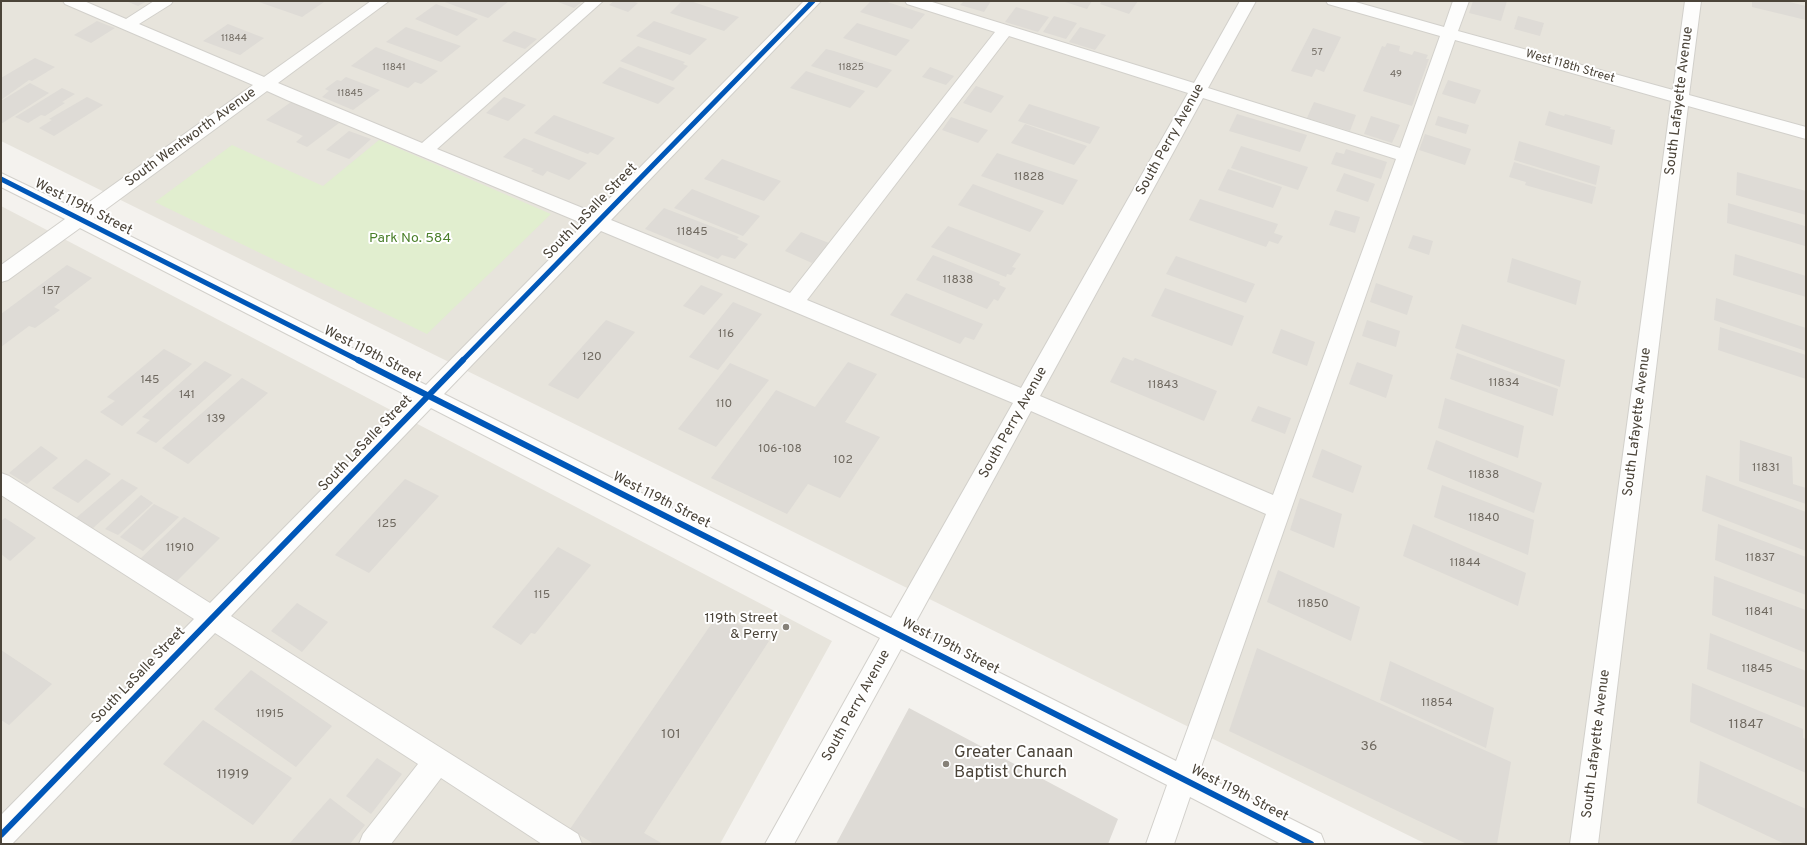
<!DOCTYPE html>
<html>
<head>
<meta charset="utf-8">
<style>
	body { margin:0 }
	#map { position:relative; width:1807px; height:845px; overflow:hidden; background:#f4f2ee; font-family:Overpass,sans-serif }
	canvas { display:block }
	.frame { position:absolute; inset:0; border:2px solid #4b4439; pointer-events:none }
</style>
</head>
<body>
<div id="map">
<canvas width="1807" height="845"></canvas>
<div class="frame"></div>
</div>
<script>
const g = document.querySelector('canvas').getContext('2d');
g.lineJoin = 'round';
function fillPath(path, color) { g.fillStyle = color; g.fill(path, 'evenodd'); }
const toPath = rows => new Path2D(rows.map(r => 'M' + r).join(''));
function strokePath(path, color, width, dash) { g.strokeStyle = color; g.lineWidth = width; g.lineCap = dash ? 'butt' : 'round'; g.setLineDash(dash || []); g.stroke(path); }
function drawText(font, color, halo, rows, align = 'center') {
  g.font = font + ' Overpass,sans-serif'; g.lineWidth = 4; g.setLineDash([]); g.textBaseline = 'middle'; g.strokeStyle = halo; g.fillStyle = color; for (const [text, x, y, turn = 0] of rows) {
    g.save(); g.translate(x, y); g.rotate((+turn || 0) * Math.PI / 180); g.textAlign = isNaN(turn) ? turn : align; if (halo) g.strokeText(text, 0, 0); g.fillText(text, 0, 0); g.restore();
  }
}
fillPath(toPath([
	[1,1,1806,1,1806,844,1426,844,1,141],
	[1,206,832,641,720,844,1,844]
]), '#e7e4dc');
fillPath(toPath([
	[379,140,551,214,427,334,155,202,232,145,323,186]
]), '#e1eecf');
fillPath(toPath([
	[126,1,147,1,138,6],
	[256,1,322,1,324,2,302,17],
	[442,1,509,1,488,18],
	[559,1,583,1,574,8,558,2],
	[614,1,631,1,638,3,628,12,609,5],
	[682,1,690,1,739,17,724,31,670,13],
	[871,1,884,1,925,14,912,29,860,12],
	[964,1,991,1,984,12,960,5],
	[1062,1,1092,1,1087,9],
	[1102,1,1138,1,1129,14,1100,4],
	[1473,1,1507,1,1501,21,1469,13],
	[1752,1,1785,1,1806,6,1806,20,1752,7],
	[436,4,478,19,457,36,415,19],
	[1016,7,1049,17,1038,32,1005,22],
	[1054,16,1077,23,1066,39,1043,32],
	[1518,16,1544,23,1540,36,1514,29],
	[97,21,115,28,91,43,74,35],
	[654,21,707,39,690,55,636,36],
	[857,23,910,40,896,56,843,38],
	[228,24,264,38,240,55,203,41],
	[406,27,461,46,441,62,386,42],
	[1080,27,1106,35,1095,50,1069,42],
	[1313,28,1341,37,1324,72,1316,69,1312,77,1291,71],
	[514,31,537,39,525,49,502,41],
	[1387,43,1400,46,1399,51,1412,55,1414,51,1428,55,1426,59,1429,59,1412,106,1363,91,1382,46,1385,47],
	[638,46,685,62,683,64,688,66,673,81,620,61],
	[376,47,438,71,421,84,415,82,408,88,351,66],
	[826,49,834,51,892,70,877,88,811,66],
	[35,58,55,67,32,81,29,80,1,100,1,78],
	[620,67,675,88,658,104,602,83],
	[930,67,954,76,946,85,922,77],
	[806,71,865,91,850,108,790,88],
	[346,77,380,90,353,110,322,97,329,91,325,89,337,80,341,81],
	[1448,80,1481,90,1475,104,1442,94],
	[30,83,49,93,1,124,1,101],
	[976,86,1004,96,991,113,963,103],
	[62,88,75,94,62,102,65,103,45,116,41,115,28,123,15,117],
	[87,97,103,105,54,136,39,128,52,120,49,119],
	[504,97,526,105,508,121,486,113],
	[291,102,339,123,307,147,296,142,303,136,266,120],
	[1314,102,1356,115,1350,131,1307,118],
	[1029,104,1100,127,1090,144,1018,121],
	[1549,111,1564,116,1565,114,1611,127,1610,129,1615,130,1612,145,1545,125],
	[1237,114,1307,135,1300,152,1229,131],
	[554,115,615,138,598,155,590,152,588,154,534,133],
	[1371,116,1400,125,1392,143,1364,134],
	[1438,116,1469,125,1466,134,1435,125],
	[951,117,988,130,978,143,942,130],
	[1025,124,1087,146,1074,165,1011,143],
	[349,131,371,139,349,159,326,150],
	[1425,134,1471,149,1465,165,1419,150],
	[524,138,587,163,569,180,547,171,543,176,531,171,534,169,503,157],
	[1519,141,1600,166,1596,185,1514,160],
	[1241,146,1308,167,1298,190,1231,168],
	[1346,149,1387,162,1381,179,1331,164,1336,152,1344,154],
	[997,153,1078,180,1063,205,981,176],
	[722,159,781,181,764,201,704,179],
	[1514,162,1596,187,1592,204,1525,185,1526,182,1509,177],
	[1228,169,1282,187,1273,208,1218,190],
	[1737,172,1806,191,1806,215,1736,195],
	[1344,173,1375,184,1368,202,1336,191],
	[973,184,1044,211,1030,232,958,205],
	[692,189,760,216,743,236,674,208],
	[1200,199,1278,224,1274,233,1283,236,1278,244,1269,241,1266,247,1189,220],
	[1728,203,1805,226,1805,246,1727,223],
	[664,208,739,237,737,239,748,244,735,259,722,255,718,259,645,229],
	[1335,210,1360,217,1355,233,1329,225],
	[948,226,1021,254,1012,267,1016,268,1011,275,1007,274,1006,277,931,247],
	[801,232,829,243,812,263,785,251],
	[1413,235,1433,241,1429,255,1408,248],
	[1735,254,1806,276,1806,297,1733,275],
	[933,255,1000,282,999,285,1006,288,998,301,994,299,987,309,916,280],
	[1176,256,1255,284,1246,303,1166,274],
	[1512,258,1581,281,1576,305,1507,282],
	[67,265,92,278,54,307,60,310,35,328,29,326,1,347,1,314],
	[1376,283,1413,296,1407,315,1370,302],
	[701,285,723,294,704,315,683,306],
	[1165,288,1244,316,1232,346,1151,316],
	[906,293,983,324,974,340,965,337,960,344,890,315],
	[1716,298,1806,328,1806,351,1714,320],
	[733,302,762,314,718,370,689,357],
	[606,320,635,332,578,399,548,385],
	[1367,320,1400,331,1396,347,1362,336],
	[1462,324,1565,360,1560,387,1455,348],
	[1720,327,1806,355,1806,379,1718,350],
	[1281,329,1315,342,1307,366,1272,353],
	[164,349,192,364,122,426,100,412,115,401,107,397],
	[1457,353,1558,389,1553,416,1450,379],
	[1123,357,1133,361,1135,358,1217,391,1204,421,1110,382],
	[205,361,232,375,156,443,136,433,150,420,142,417],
	[848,362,877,374,845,422,880,437,840,498,808,484,787,514,711,478,776,390,815,407],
	[1357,362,1393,375,1386,398,1349,384],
	[730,363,769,380,716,447,678,429],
	[242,378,268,393,188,464,162,448],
	[1445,398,1524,426,1518,458,1438,428],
	[1258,406,1291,418,1285,434,1251,421],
	[1436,440,1542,483,1534,513,1427,469],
	[1740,440,1792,457,1793,484,1806,488,1806,504,1739,481],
	[41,446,58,458,27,484,9,473],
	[1322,449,1362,466,1353,493,1312,477],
	[86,459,111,474,78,503,52,488],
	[1706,475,1806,512,1806,551,1702,511],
	[122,479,138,488,93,528,76,518],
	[405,479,439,496,369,573,335,555],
	[1442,485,1534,520,1528,555,1434,517],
	[141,495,153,503,118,535,105,529],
	[1300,498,1342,514,1334,548,1290,530],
	[154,504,179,517,143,551,120,537],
	[184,517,220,538,177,581,140,559],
	[5,518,36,538,10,561,1,554,1,521],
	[1413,524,1526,573,1518,606,1403,556],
	[1718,524,1806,557,1806,595,1715,560],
	[558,547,591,565,535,634,531,633,521,645,492,627],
	[1278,570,1360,607,1351,641,1267,602],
	[1714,576,1806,610,1806,653,1712,615],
	[297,603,328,622,302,652,271,631],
	[719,613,769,641,644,833,663,844,594,844,570,829],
	[1710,633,1806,671,1806,708,1707,669],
	[1257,648,1511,762,1497,844,1467,844,1229,731],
	[1,650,52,684,9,725,1,720],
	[1390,661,1494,708,1486,748,1380,700],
	[251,670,332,726,296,767,214,709],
	[1692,683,1803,729,1803,738,1806,739,1806,773,1690,722],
	[909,708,1118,819,1108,844,836,844],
	[203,720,292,778,253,825,163,764],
	[377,758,402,774,371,814,346,796],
	[1700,761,1806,809,1806,844,1785,844,1697,803],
	[330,798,365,825,350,844,289,844]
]), '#dedbd6');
const minor = toPath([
	[63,1,84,1,126,19,154,1,173,1,171,4,139,24,264,77,371,1,389,1,278,83,422,143,586,1,603,1,437,149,595,213,804,1,821,1,611,220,790,293,995,32,907,4,905,1,929,1,1194,83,1240,1,1256,1,1208,88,1400,148,1440,36,1328,4,1326,1,1352,1,1444,27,1453,1,1469,1,1458,31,1673,90,1685,1,1701,1,1689,95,1806,127,1806,139,1688,106,1598,844,1570,844,1671,101,1455,40,1199,773,1321,834,1325,844,1281,844,1190,797,1174,844,1146,844,1167,785,901,649,794,844,765,844,880,638,431,408,231,616,578,834,582,844,542,844,441,778,391,844,359,844,363,834,418,764,215,633,12,844,1,844,1,815,194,619,1,495,1,473,9,476,210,603,412,398,80,228,8,280,1,282,1,265,65,219,1,187,1,173,78,210,253,85,65,4,63,1],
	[1009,36,1188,93,1021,388,807,300,1009,36],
	[267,91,287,100,584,224,426,385,94,218,267,91],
	[1203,98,1396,159,1273,495,1040,396,1203,98],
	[601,231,1013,403,891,618,444,394,601,231],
	[1031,411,1266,514,1176,761,912,629,1031,411]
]);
strokePath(minor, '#d2d0cb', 2);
fillPath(minor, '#fdfdfc');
strokePath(toPath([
	[1,179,360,361],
	[462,361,813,1]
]), '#0057b8', 5);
strokePath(toPath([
	[358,360,1311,844],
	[1,835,463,360]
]), '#0057b8', 6);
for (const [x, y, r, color] of [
	[786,627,4,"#868178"],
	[946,764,4,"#868178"]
]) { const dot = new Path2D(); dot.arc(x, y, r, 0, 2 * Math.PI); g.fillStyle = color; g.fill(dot); strokePath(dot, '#fff', 1.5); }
drawText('10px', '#706a61', null, [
	["11844",234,39],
	["57",1317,53],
	["11841",394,68],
	["11825",851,68],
	["49",1396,75],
	["11845",350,94]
]);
drawText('12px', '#4b4439', '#fff', [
	["West 118th Street",1570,67,16]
]);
drawText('12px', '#706a61', null, [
	["11828",1029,178],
	["11845",692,233],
	["11838",958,281],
	["157",51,292],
	["116",726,335],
	["120",592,358],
	["145",150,381],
	["11834",1504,384],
	["11843",1163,386],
	["141",187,396],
	["110",724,405],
	["139",216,420],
	["106-108",780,450],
	["102",843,461],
	["11831",1766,469],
	["11838",1484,476],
	["11840",1484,519],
	["125",387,525],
	["11910",180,549],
	["11837",1760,559],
	["11844",1465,564],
	["115",542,596],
	["11850",1313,605],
	["11841",1759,613],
	["11845",1757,670],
	["11854",1437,704],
	["11915",270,715]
]);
drawText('14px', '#4b4439', '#fff', [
	["South Lafayette Avenue",1680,101,-83],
	["South Wentworth Avenue",191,138,-36],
	["South Perry Avenue",1171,140,-61],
	["West 119th Street",83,208,27],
	["South LaSalle Street",591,212,-46],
	["West 119th Street",372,355,27],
	["South Lafayette Avenue",1638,422,-83],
	["South Perry Avenue",1014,423,-61],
	["South LaSalle Street",366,444,-46],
	["West 119th Street",661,501,27],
	["West 119th Street",950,647,27],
	["South LaSalle Street",139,676,-46],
	["South Perry Avenue",857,706,-61],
	["South Lafayette Avenue",1597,744,-83],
	["West 119th Street",1239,794,27]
]);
drawText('14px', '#4a7f2a', '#fff', [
	["Park No. 584",410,239]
]);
drawText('14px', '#4b4439', '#fff', [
	["119th Street",778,619],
	["& Perry",778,635]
], 'right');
drawText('14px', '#706a61', null, [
	["11847",1746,725],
	["101",671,735],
	["36",1369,747],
	["11919",233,775]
]);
drawText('17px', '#4b4439', '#fff', [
	["Greater Canaan",954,754],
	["Baptist Church",954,774]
], 'left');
</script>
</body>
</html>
